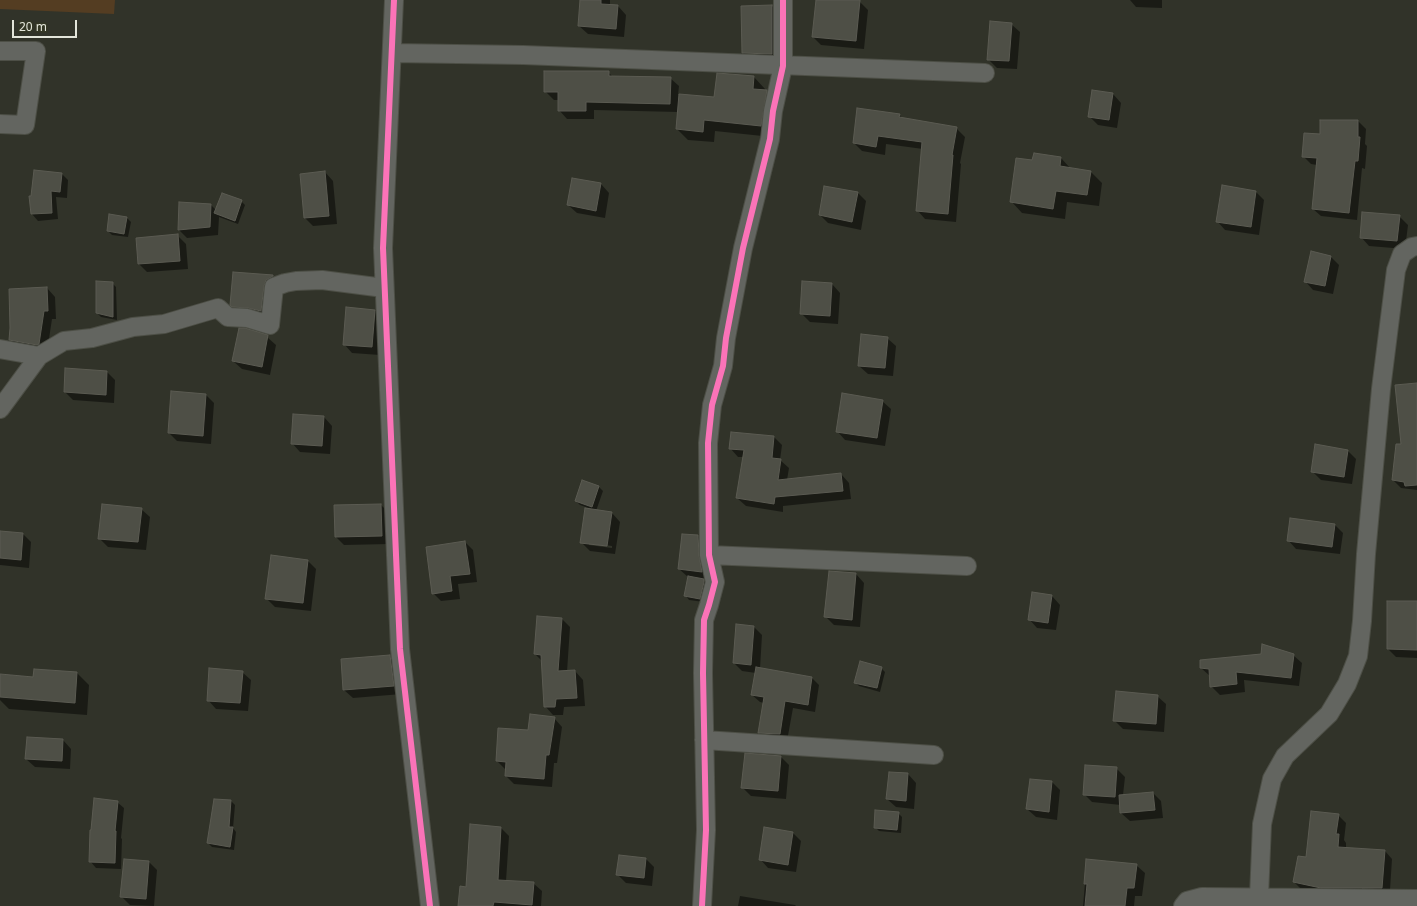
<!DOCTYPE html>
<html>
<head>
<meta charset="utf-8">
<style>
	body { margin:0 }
	#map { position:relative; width:1417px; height:906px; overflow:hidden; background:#313329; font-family:"Noto Sans",sans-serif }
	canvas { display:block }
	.scale { position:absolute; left:12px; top:20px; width:65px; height:18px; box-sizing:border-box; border:2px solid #e3e5da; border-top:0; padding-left:5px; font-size:12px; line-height:14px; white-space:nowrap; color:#e3e5da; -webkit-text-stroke:3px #343725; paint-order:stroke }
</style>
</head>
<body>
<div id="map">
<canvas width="1417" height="906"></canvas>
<div class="scale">20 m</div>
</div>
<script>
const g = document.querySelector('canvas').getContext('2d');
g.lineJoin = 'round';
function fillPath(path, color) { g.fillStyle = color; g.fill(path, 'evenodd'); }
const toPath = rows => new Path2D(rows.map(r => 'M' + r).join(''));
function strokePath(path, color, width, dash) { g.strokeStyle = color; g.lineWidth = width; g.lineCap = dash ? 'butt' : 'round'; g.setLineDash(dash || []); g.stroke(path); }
fillPath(toPath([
	[0,0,115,0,114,14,0,9]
]), '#543d22');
fillPath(toPath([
	[581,0,610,0,610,6,618,6,626,15,624,37,588,34,579,26],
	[817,0,859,1,868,10,864,49,821,45,813,37],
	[1130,0,1162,0,1162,8,1136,7],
	[772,6,780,15,780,62,751,61,743,53],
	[1011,24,1020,32,1017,69,997,68,988,59],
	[608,72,613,77,670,78,679,86,678,95,715,98,754,77,765,89,765,91,778,103,772,137,715,131,714,142,688,140,677,129,678,112,594,110,594,119,567,119,559,110,559,100,554,100,545,91],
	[1113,94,1121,103,1117,128,1098,125,1089,116],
	[899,115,904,119,956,128,965,137,960,163,961,164,956,222,925,219,917,210,923,149,886,144,885,155,862,151,854,143],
	[1358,121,1366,129,1365,144,1367,146,1365,169,1362,168,1357,220,1321,216,1313,209,1317,165,1311,164,1303,156,1321,135],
	[1061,158,1071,169,1091,172,1102,183,1099,206,1067,202,1065,219,1022,213,1011,201,1033,162],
	[35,171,62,174,68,180,67,198,56,197,58,219,38,221,32,214,30,197,32,197],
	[325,172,333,181,337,224,313,226,305,218],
	[601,184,609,193,605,218,577,213,568,205],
	[1222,186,1256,192,1264,200,1259,235,1225,230,1217,221],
	[858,193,866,201,861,230,828,223,820,215],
	[241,201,245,205,238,224,219,217,218,235,187,238,179,230,211,205,216,210],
	[1399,216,1408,225,1405,249,1369,246,1361,237],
	[127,218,131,222,128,237,112,235,108,231],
	[177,235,186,244,188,269,147,272,139,264],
	[1311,253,1331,257,1339,265,1333,294,1313,290,1305,281],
	[234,273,272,276,281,284,269,319,242,315,231,304],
	[112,283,116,287,117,320,101,317,97,313],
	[832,284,840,293,838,324,810,322,801,313],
	[47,288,55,297,56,319,52,319,47,352,18,348,10,340],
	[375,310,383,319,380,355,352,353,344,344],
	[267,337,276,345,270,375,242,369,233,361],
	[887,338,896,346,893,376,868,374,859,366],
	[107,372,115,380,114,403,73,400,65,392],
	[1417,384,1417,490,1401,488,1393,480],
	[206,395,214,403,211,444,177,441,169,433],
	[882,401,891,409,885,446,845,440,837,431],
	[324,417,332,426,330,454,300,452,292,443],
	[774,437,782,445,780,460,789,468,787,480,841,474,849,483,851,499,783,506,783,512,746,506,737,498,744,457,738,457,730,448],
	[1316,446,1348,451,1356,459,1352,484,1321,480,1312,471],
	[583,481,599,487,603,491,596,511,612,513,620,522,615,554,590,551,581,542,594,510,580,505,576,501],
	[589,543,612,546,612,548,589,545],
	[381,505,389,513,390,544,344,545,336,537],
	[141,509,150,517,146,550,108,547,99,538],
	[1335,525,1343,533,1340,554,1296,549,1288,540],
	[0,532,23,534,31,542,29,568,0,565],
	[698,536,706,545,710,580,702,579,707,584,704,602,689,600,686,596,688,577,679,569],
	[465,542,473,550,477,582,458,584,460,599,441,601,433,593],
	[308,561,316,569,311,611,275,607,266,598],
	[856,574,864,583,860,627,834,625,825,616],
	[1052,596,1060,605,1056,630,1037,628,1029,619],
	[1417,603,1417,658,1396,657,1388,649],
	[538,617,562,619,570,627,567,672,575,671,583,680,585,706,564,707,563,715,553,715,545,706,543,662,535,654],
	[754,627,762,635,760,669,812,678,819,685,815,712,793,708,787,741,766,740,759,733,764,703,760,702,752,695,756,673,742,671,734,663],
	[1293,655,1302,663,1299,686,1244,680,1245,692,1220,695,1211,686,1210,676,1201,668],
	[390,656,398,665,402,694,353,698,344,690],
	[881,668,885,672,880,692,859,686,855,682],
	[242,672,251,680,248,711,216,709,208,700],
	[77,673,89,685,87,715,9,709,0,700,0,675,34,678],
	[1157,696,1166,704,1164,732,1123,729,1115,721],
	[554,718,562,727,557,763,554,763,552,787,514,784,506,776,506,770,497,761,528,731],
	[63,740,71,749,70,769,35,767,26,759],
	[781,757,789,765,786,799,751,796,742,787],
	[1116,768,1125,777,1123,795,1153,793,1161,801,1163,818,1130,821,1121,813,1121,805,1092,802,1084,794],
	[908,774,916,783,914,809,896,807,887,799],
	[1052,782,1060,790,1057,820,1036,817,1027,809],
	[231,801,235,805,233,828,236,832,234,850,212,847,208,843],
	[117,802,124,808,121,838,122,839,121,869,96,868,90,861],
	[898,813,902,817,901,833,879,831,875,827],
	[1338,815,1346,823,1344,840,1346,843,1346,848,1385,851,1392,859,1390,890,1362,888,1362,895,1302,890,1294,882,1306,859],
	[471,826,501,828,509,836,506,881,533,883,542,891,541,906,460,906,467,888],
	[765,828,793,833,801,841,796,872,768,868,760,859],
	[646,859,654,867,652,886,626,883,617,874],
	[125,860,149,862,157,870,154,906,130,905,121,896],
	[1087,860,1136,865,1145,873,1142,896,1135,896,1134,906,1083,906],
	[740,896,795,905,796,906,738,906]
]), '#0007');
const building = toPath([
	[580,0,601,0,601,4,618,5,616,29,578,26,580,0],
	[816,0,860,0,856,41,812,37,816,0],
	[772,5,772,54,742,53,741,6,772,5],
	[990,21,1012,23,1009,61,987,60,990,21],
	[544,71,609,71,609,76,671,77,670,104,586,102,586,111,558,111,558,92,544,92,544,71],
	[717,73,754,76,753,89,767,90,761,126,704,120,703,132,676,129,679,94,714,97,717,73],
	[1092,90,1113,93,1109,120,1088,117,1092,90],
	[857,108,900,114,899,117,957,127,952,155,953,155,948,214,916,211,922,142,878,136,876,147,853,143,857,108],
	[1320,120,1358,120,1358,137,1360,137,1358,161,1355,161,1349,213,1312,209,1317,158,1302,157,1304,133,1320,134,1320,120],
	[1034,153,1061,157,1060,166,1091,171,1087,195,1056,191,1053,209,1010,202,1016,158,1032,160,1034,153],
	[34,170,62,173,60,192,51,191,52,213,31,214,29,196,31,196,34,170],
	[325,171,329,216,304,218,300,174,325,171],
	[572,178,601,183,596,211,567,205,572,178],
	[1222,185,1256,191,1251,227,1216,222,1222,185],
	[824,186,858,192,852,222,819,215,824,186],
	[222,193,242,200,235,221,214,213,222,193],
	[179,202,211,204,210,227,178,230,179,202],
	[1362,212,1400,215,1397,241,1360,238,1362,212],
	[109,214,127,217,124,234,107,231,109,214],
	[178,234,180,261,138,264,136,238,178,234],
	[1311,251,1331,256,1325,286,1304,282,1311,251],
	[233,272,273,275,273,276,266,280,264,286,261,311,248,308,232,307,230,305,233,272],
	[96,281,113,282,113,317,96,313,96,281],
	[802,281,832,283,830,316,800,314,802,281],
	[47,287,48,311,44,311,39,344,37,345,9,340,10,328,9,289,47,287],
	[346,307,375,310,372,347,343,345,346,307],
	[239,328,245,328,268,335,262,367,232,361,239,328],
	[861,334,888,337,885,368,858,366,861,334],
	[65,368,107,371,106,395,64,392,65,368],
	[1417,383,1417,485,1405,486,1404,482,1392,480,1396,444,1401,444,1395,385,1417,383],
	[171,391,206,394,203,436,168,433,171,391],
	[842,393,883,400,877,438,836,432,842,393],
	[293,414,324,416,322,446,291,444,293,414],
	[731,432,774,436,772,458,781,459,778,480,841,473,843,491,775,497,774,504,736,498,744,450,729,449,731,432],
	[1315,444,1348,450,1344,477,1311,472,1315,444],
	[582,480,599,486,592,507,575,501,582,480],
	[102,504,142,508,138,542,98,539,102,504],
	[381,504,382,536,335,537,334,505,381,504],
	[585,508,612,512,607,546,580,543,585,508],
	[1290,518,1335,524,1332,547,1287,541,1290,518],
	[0,531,23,533,21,560,0,558,0,531],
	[682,534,698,535,699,555,702,572,678,569,682,534],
	[465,541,470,574,450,576,452,591,432,594,426,547,465,541],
	[271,555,308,560,303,603,265,599,271,555],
	[829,571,856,573,852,620,824,617,829,571],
	[688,576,704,579,704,582,700,599,684,596,688,576],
	[1032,592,1052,595,1048,623,1028,620,1032,592],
	[1387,601,1417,601,1417,650,1387,649,1387,601],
	[537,616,562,618,558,671,575,670,577,698,556,699,555,707,544,707,541,655,534,654,537,616],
	[736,624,754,626,751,665,733,663,736,624],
	[1262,644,1294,654,1291,678,1236,672,1237,684,1210,687,1209,669,1200,668,1200,660,1261,654,1262,644],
	[390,655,394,686,343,690,341,659,390,655],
	[860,661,882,667,877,688,854,683,860,661],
	[756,667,812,677,808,705,785,701,780,734,758,733,764,697,751,695,756,667],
	[209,668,243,671,240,703,207,701,209,668],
	[34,669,77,672,75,703,0,697,0,674,33,677,34,669],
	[1116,691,1158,695,1156,724,1113,721,1116,691],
	[530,714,555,717,549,755,546,755,544,779,505,776,506,762,496,761,498,728,528,730,530,714],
	[27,737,63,739,62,761,25,759,27,737],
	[745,753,781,756,778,791,741,788,745,753],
	[1085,765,1117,767,1115,797,1083,795,1085,765],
	[889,772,908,773,906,801,886,799,889,772],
	[1030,779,1052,781,1049,812,1026,809,1030,779],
	[1153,792,1155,810,1120,813,1119,795,1153,792],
	[94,798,118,801,115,831,116,831,115,863,89,862,90,830,91,830,94,798],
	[214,799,231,800,229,827,233,827,230,847,207,843,214,799],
	[875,810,899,812,897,830,874,828,875,810],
	[1311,811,1339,814,1336,834,1339,834,1338,847,1385,850,1382,888,1321,888,1293,882,1298,856,1306,857,1311,811],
	[470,824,501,827,498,880,534,882,532,905,494,902,493,906,458,906,460,886,466,887,470,824],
	[764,827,793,832,788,865,759,860,764,827],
	[619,855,646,858,644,878,616,875,619,855],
	[124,859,149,861,146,899,120,897,124,859],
	[1086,859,1137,864,1134,888,1127,888,1125,906,1085,906,1087,884,1084,884,1086,859]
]);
fillPath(building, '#4e4f46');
strokePath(building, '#5b5b52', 1);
const street = toPath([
	[394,0,383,248,400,649,430,906],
	[0,51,36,51,25,125,0,124],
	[392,53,523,55,985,73],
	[0,349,39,356,64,341,92,338,133,327,164,324,218,308,228,317,247,318,270,325,274,287,285,283,296,281,322,280,384,288],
	[0,409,39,356],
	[709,555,967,566],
	[704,740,934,755],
	[1259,897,1262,824,1272,779,1285,756,1329,714,1347,684,1358,656,1362,621,1366,554,1381,389,1396,270,1402,254,1412,247,1417,246],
	[702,906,706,830,703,673,704,620,709,605,715,582,709,555,708,443,712,405,723,366,726,338,743,248,770,139,773,111,783,66,783,0],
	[1183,906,1187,901,1202,897,1417,899]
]);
strokePath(street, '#4d4f46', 20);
strokePath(street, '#636560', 18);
strokePath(toPath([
	[394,0,383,248,400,649,430,906],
	[702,906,706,830,703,673,704,620,709,605,715,582,709,555,708,443,712,405,723,366,726,338,743,248,770,139,773,111,783,66,783,0]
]), '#fb73b8', 6);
</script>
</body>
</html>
